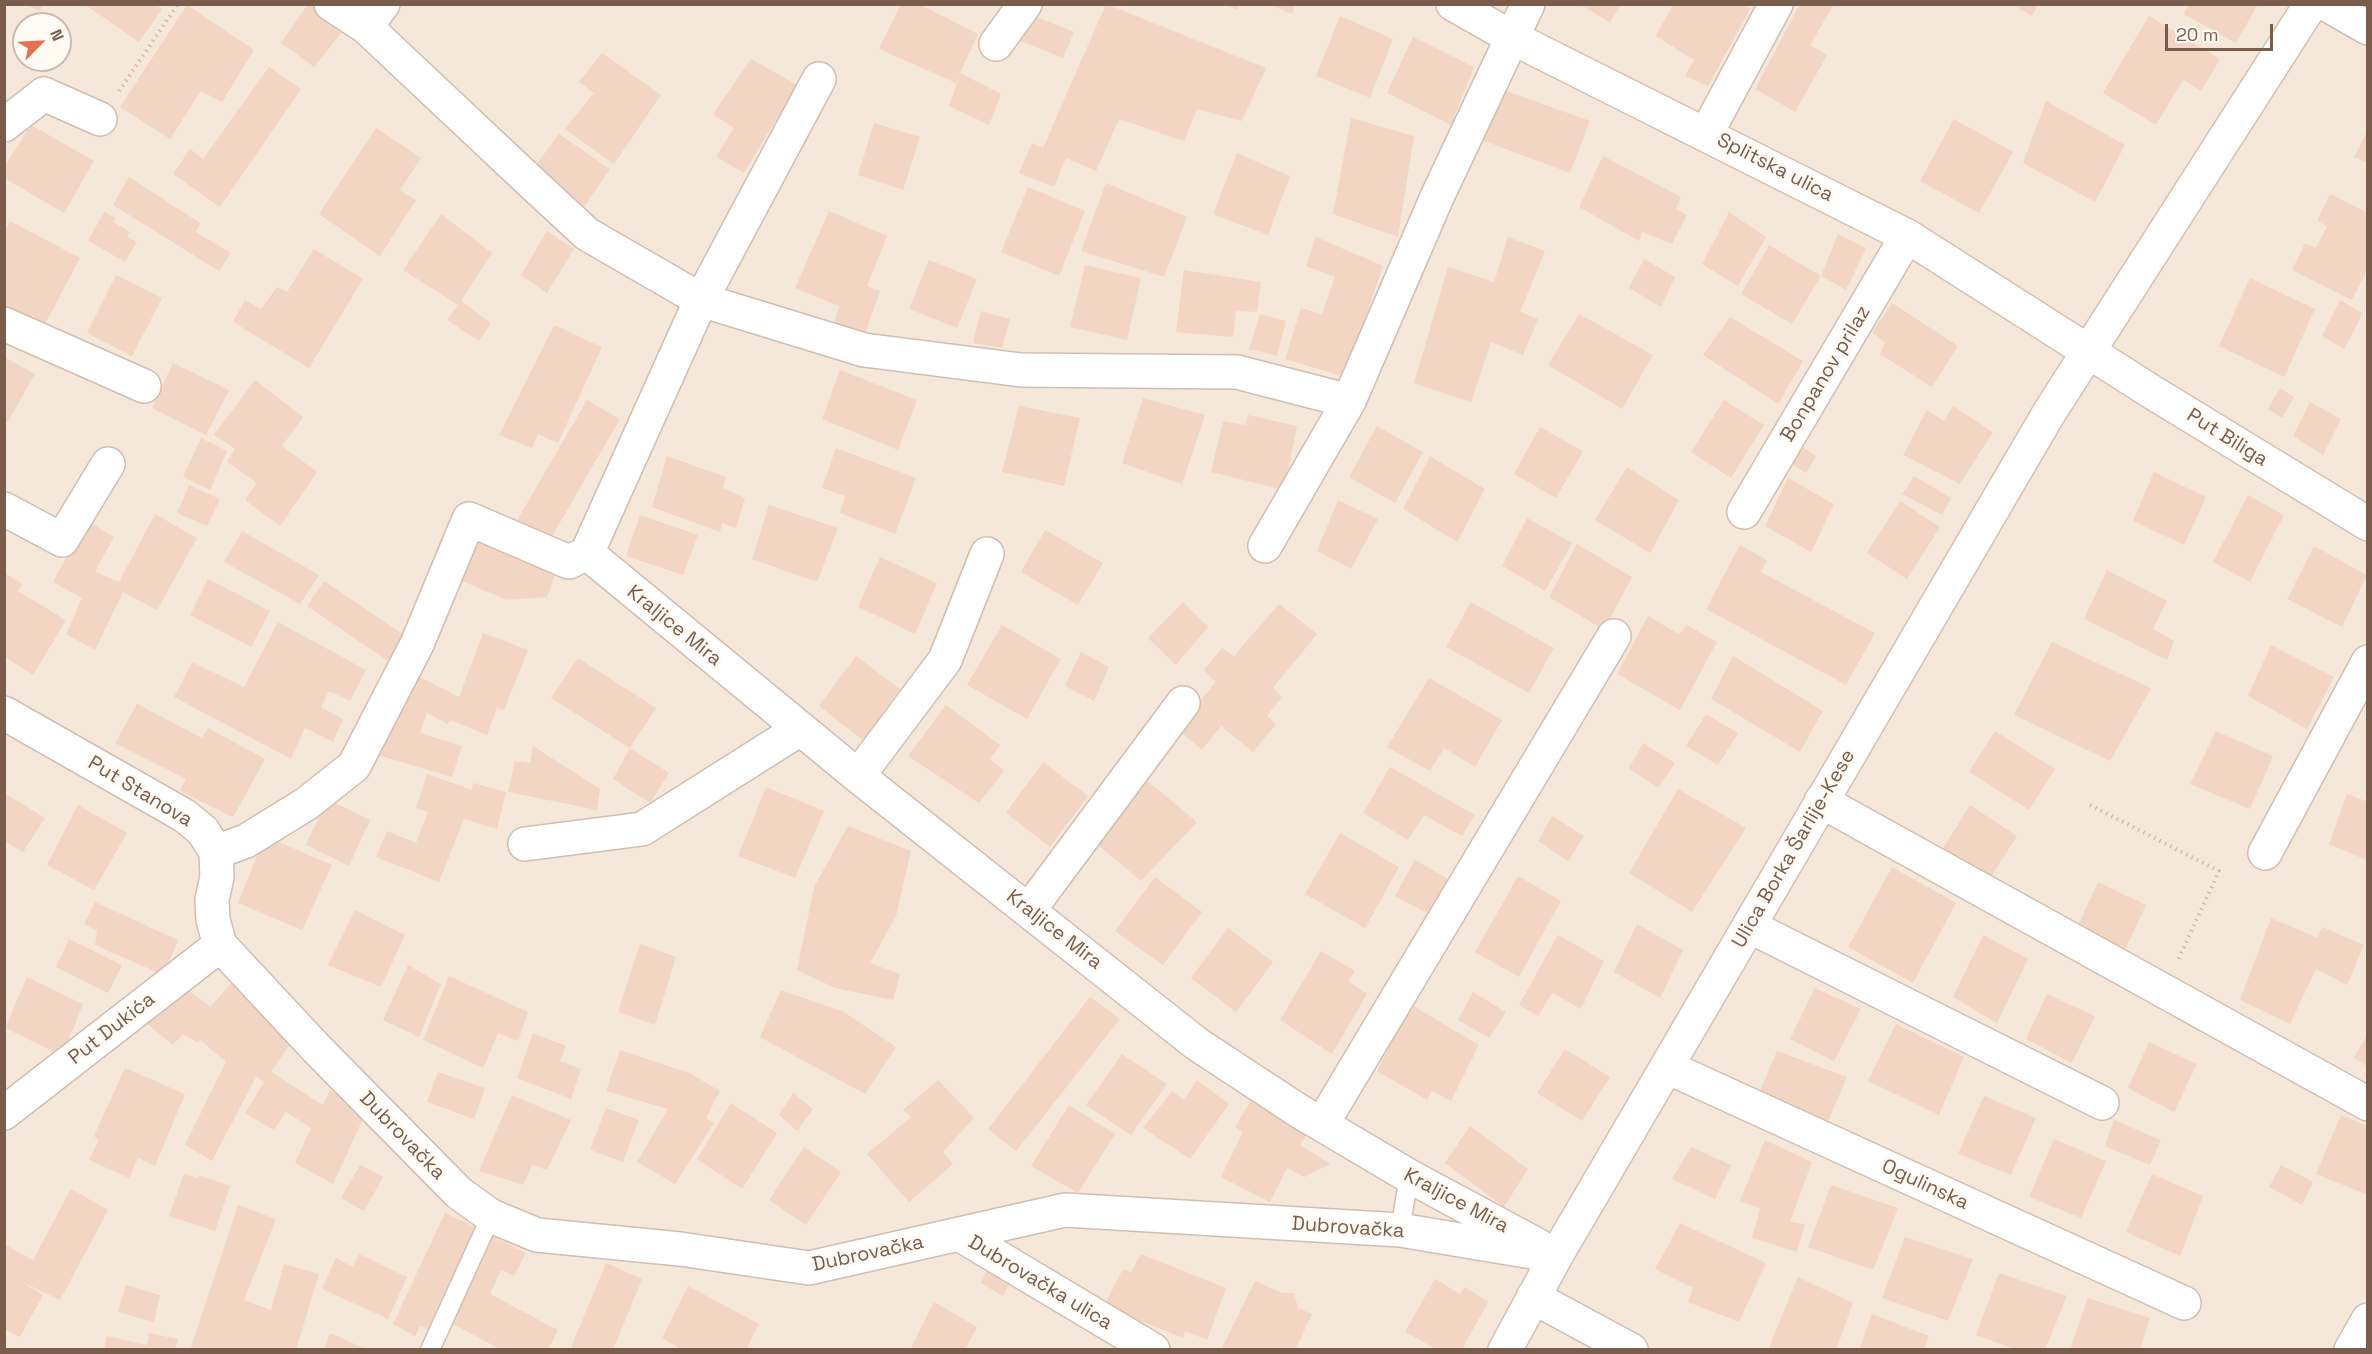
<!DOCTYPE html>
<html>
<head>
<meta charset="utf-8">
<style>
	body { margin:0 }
	#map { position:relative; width:2372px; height:1354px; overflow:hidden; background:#fdf6ec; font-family:"Space Grotesk",sans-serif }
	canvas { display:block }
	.frame { position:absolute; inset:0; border:6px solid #7a5c4d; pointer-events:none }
	.north { position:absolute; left:12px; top:12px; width:60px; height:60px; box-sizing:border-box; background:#fffaf3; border:2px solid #cabbb1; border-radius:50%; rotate:66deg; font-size:16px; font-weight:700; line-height:24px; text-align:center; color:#7a5c4d }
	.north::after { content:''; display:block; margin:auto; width:21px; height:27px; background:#e76f51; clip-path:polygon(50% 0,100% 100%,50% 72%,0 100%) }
	.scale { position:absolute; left:2165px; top:24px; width:108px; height:27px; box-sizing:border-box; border:3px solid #7a5c4d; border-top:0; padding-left:8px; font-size:18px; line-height:21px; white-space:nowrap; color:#7a5c4d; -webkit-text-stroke:4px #fffaf3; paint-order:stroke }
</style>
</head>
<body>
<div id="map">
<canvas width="2372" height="1354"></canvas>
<div class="frame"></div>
<div class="north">N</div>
<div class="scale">20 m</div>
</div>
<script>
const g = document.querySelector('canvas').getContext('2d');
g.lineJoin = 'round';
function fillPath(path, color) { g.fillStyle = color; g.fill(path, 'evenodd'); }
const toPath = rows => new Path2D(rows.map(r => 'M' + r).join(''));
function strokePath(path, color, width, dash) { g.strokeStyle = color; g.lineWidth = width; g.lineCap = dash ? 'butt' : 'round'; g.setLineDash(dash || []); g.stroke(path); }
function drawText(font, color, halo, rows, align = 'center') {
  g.font = font + ' "Space Grotesk",sans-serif'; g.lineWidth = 6; g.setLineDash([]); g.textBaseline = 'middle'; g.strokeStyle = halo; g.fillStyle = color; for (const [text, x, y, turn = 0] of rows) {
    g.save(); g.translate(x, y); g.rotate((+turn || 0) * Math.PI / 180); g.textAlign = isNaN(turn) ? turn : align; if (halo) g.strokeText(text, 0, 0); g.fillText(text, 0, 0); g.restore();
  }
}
fillPath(toPath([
	[5,5,2367,5,2367,1349,5,1349],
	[24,24,60,24,60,60,24,60]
]), '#f5e8da');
fillPath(toPath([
	[23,4,42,4,40,11],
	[88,4,155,4,162,9,139,42,87,6],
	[308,4,313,4,346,27,314,67,281,43],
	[901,4,919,4,978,34,960,73,1001,94,989,125,949,106,960,75,956,83,879,49],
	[1106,4,1266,68,1242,121,1197,109,1184,141,1119,119,1096,171,1066,158,1054,187,1019,173,1032,143,1043,148],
	[1223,4,1240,4,1238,10],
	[1268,4,1295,4,1292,14],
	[1580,4,1621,4,1610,23],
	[1673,4,1742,4,1750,9,1708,86,1685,76,1694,60,1656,36],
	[1800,4,1834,4,1810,45,1827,55,1795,112,1755,89],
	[2012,4,2038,4,2032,16],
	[2189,4,2258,4,2236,43,2184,14],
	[187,5,254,50,222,102,201,91,170,139,120,107],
	[1030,14,1074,32,1063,58,1016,39],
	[1340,16,1393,39,1370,98,1316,76],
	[2149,16,2220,59,2201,91,2183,80,2156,125,2103,93],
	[1413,37,1474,67,1451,125,1387,93],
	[602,53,661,95,614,164,565,129,594,93,579,82],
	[751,59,797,85,744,173,716,157,734,128,713,114],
	[269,67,301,89,220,207,173,174,190,149,203,159],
	[1501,89,1590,121,1570,173,1479,139],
	[2046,101,2125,145,2095,202,2023,163],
	[1351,118,1414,136,1398,237,1333,214],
	[1954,119,2013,152,1979,213,1920,181],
	[874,123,920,137,903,190,858,175],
	[31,125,94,161,64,213,4,178,4,167],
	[376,128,421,158,400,190,416,200,380,256,319,214],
	[2368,129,2368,164,2354,157],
	[559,134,610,169,581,211,530,173],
	[1237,153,1290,176,1268,235,1213,214],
	[1603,156,1681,197,1676,209,1687,215,1672,244,1642,232,1639,241,1579,207],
	[129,177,200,223,196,232,231,253,219,271,113,205],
	[1106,183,1187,217,1164,277,1081,251],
	[1028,187,1085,211,1059,276,1001,252],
	[2330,194,2368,213,2368,268,2352,300,2292,270,2305,243,2316,248,2327,226,2317,221],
	[829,211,887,236,867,286,880,291,865,334,833,327,839,306,795,288],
	[104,212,116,218,113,222,130,232,127,237,137,242,125,262,88,241],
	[1729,212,1766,237,1738,286,1702,264],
	[441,214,492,253,461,301,491,323,479,341,447,320,458,305,403,270],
	[10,221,80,258,43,328,4,308,4,232],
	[547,231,574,249,547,293,521,275],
	[1838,234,1866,248,1846,290,1821,276],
	[1316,237,1383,266,1345,377,1285,359,1301,308,1322,314,1335,277,1306,266],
	[1508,237,1545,251,1520,312,1538,319,1523,355,1491,342,1471,402,1414,383,1448,267,1494,282],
	[1769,245,1821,276,1792,324,1741,294],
	[314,249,363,279,309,368,233,322,245,300,261,309,277,287,287,292],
	[1644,259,1675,277,1661,307,1629,288],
	[929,260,977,279,957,328,909,309],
	[1085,265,1141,278,1127,340,1070,327],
	[1184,270,1261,282,1257,312,1236,311,1233,337,1176,332],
	[116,275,162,298,132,356,87,333],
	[2250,278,2315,309,2284,377,2219,346],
	[2340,300,2363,313,2344,349,2322,336],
	[1892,303,1958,346,1932,387,1880,354,1885,342,1872,333],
	[981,311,1010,319,1002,348,973,343],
	[1260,314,1286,321,1277,356,1249,349],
	[1579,314,1653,355,1622,409,1548,365],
	[1730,317,1803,361,1778,404,1703,355],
	[554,325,602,347,558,443,538,434,532,448,499,435],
	[4,357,35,374,7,423,4,421],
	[173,363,229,390,206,435,152,408],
	[840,370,917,400,898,450,822,419],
	[255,380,303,417,282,446,317,472,280,526,245,500,257,483,227,462,235,449,214,435],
	[2280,388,2294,397,2282,418,2268,409],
	[1143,398,1205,415,1182,484,1122,463],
	[587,400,620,419,548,543,515,524],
	[1724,400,1764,425,1731,478,1691,452],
	[2310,402,2341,419,2323,455,2293,436],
	[1019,406,1080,418,1064,486,1002,472],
	[1953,406,1993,432,1960,484,1903,455,1927,410,1944,421],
	[1248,415,1297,426,1284,490,1211,472,1223,421,1245,425],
	[1377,426,1423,452,1395,503,1349,477],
	[1540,427,1583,451,1556,498,1514,474],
	[201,438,227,451,210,490,183,477],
	[1797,443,1816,456,1806,473,1788,462],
	[836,448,916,478,895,534,840,513,845,496,822,488],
	[667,456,726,477,723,488,745,498,736,528,722,523,720,532,652,507],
	[1430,456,1485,489,1457,542,1403,509],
	[1627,467,1679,500,1650,553,1595,520],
	[2154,472,2206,497,2184,545,2133,521],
	[1914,476,1951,498,1942,515,1902,494],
	[1788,478,1834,504,1811,552,1765,526],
	[189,485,220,499,207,526,177,513],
	[2248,495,2284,515,2250,582,2213,562],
	[1338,500,1378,519,1351,569,1317,551],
	[1900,501,1940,527,1907,579,1867,553],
	[769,505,838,528,817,582,752,559],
	[155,514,197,538,157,610,123,592,95,650,66,634,82,598,53,582,86,520,114,537,95,572,119,582],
	[640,515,698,535,683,575,626,556],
	[1527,518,1572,543,1545,591,1502,566],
	[1045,530,1103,563,1078,605,1021,572],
	[242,531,319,575,300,604,224,562],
	[463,533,555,575,547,597,507,600,446,574],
	[1577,544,1632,577,1604,630,1549,597],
	[1740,545,1767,560,1761,572,1875,633,1846,685,1706,609],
	[2314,546,2367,575,2342,627,2287,599],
	[880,557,937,583,915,634,858,607],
	[2107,570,2167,601,2153,629,2174,641,2167,660,2084,619],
	[4,573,23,584,18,591,66,620,33,675,5,657,5,615,7,611,4,609],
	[208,579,270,611,251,647,190,615],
	[324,581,407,637,391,663,307,606],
	[1183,602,1208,627,1176,665,1148,638],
	[1471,602,1554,648,1529,693,1446,647],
	[1279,604,1317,634,1273,688,1282,697,1267,716,1276,724,1253,752,1221,726,1202,750,1177,729,1216,682,1204,670,1222,648,1234,656],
	[1648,616,1679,634,1687,625,1717,642,1680,710,1617,674],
	[278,622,366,670,350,701,329,691,321,707,343,719,333,742,305,728,291,759,174,697,192,662,244,687],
	[1002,625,1061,659,1027,719,967,685],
	[483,633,528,650,504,710,497,708,487,735,450,720,448,724,427,713,420,733,462,746,452,777,374,754,410,672,459,697],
	[2052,642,2151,688,2110,761,2014,715],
	[2271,645,2334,677,2307,729,2248,696],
	[1081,652,1109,667,1094,701,1065,686],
	[856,656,900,689,863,740,819,706],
	[1733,656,1823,711,1800,752,1711,699],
	[578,658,656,708,630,748,551,698],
	[1429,678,1502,720,1475,767,1444,748,1430,771,1387,747],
	[137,704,202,738,208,728,265,759,233,817,180,791,186,779,115,743],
	[946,705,1000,745,990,759,1004,771,979,803,908,756],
	[1706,714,1738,733,1718,765,1686,746],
	[1995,731,2055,769,2029,810,1969,772],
	[2216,731,2273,756,2250,809,2190,784],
	[1643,743,1675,763,1658,788,1629,768],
	[533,746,600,789,597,810,508,792,515,761,530,763],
	[630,748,669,773,650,803,613,779],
	[1043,762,1088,796,1050,847,1006,813],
	[1390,767,1475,815,1462,836,1424,815,1408,840,1363,813],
	[427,774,472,790,473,783,506,792,497,829,464,819,439,882,376,857,387,831,416,843,428,812,416,808],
	[1144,778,1197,822,1141,881,1092,840],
	[766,787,824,811,795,878,738,856],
	[1678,789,1746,828,1692,912,1629,873],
	[4,793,45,818,23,852,4,841],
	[2347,794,2368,802,2368,861,2329,844],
	[327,799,370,820,349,866,306,845],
	[78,805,127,833,94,890,47,865],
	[1970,805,2017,836,1987,883,1940,853],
	[1552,816,1584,836,1568,861,1538,841],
	[848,826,911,851,896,916,870,963,900,974,893,1000,835,988,797,970,814,887],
	[1340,833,1399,867,1365,928,1305,894],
	[265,836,332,865,302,930,238,903],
	[1415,860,1448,879,1429,914,1395,896],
	[1892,867,1956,903,1913,983,1848,947],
	[1518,876,1561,901,1519,977,1475,952],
	[1155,877,1202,912,1163,965,1115,931],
	[2098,882,2146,905,2124,952,2077,928],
	[95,902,178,940,163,975,95,945,97,931,84,924],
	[355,910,405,935,381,987,328,965],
	[2271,918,2318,938,2322,927,2364,945,2347,985,2316,969,2290,1024,2240,1000],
	[1637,924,1683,950,1660,998,1614,972],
	[1228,928,1273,962,1236,1012,1191,978],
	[1558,935,1604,961,1581,1009,1552,993,1538,1016,1519,1005],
	[1983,935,2028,959,1997,1023,1953,997],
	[69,939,122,965,108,993,56,967],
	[640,944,676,957,655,1025,618,1012],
	[1321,951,1355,971,1348,981,1367,994,1332,1054,1280,1020],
	[408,965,441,984,419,1037,383,1020],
	[449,976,528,1012,518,1041,498,1033,483,1068,423,1040],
	[27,977,83,1004,62,1056,5,1028],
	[235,979,292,1041,271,1072,323,1105,330,1090,367,1110,333,1184,295,1163,311,1128,286,1112,274,1130,245,1113,264,1082,256,1077,212,1161,185,1145,226,1062,200,1040,197,1042,183,1034,173,1045,145,1022,179,982,210,1007],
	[1815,988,1861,1009,1834,1061,1790,1039],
	[781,990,844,1012,896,1047,865,1094,760,1037],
	[1473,992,1506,1012,1489,1038,1458,1020],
	[2047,994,2095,1016,2072,1063,2026,1039],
	[1090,997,1120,1019,1016,1151,988,1129],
	[1410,1004,1479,1045,1451,1101,1432,1091,1427,1100,1377,1071],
	[1896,1024,1964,1057,1939,1115,1868,1081],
	[533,1033,566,1046,560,1061,581,1069,571,1099,517,1078],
	[2368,1034,2368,1067,2353,1058],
	[2149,1042,2197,1064,2174,1112,2128,1088],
	[1565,1049,1610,1077,1582,1121,1537,1093],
	[620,1050,689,1073,720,1091,706,1118,714,1123,675,1184,637,1162,668,1109,606,1091],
	[1777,1051,1847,1077,1826,1126,1757,1098],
	[1122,1054,1167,1084,1131,1135,1086,1105],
	[125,1068,185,1094,155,1166,138,1158,129,1178,89,1160,99,1140,94,1136],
	[438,1072,485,1088,474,1119,427,1102],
	[938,1080,974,1118,943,1152,953,1164,909,1202,867,1154,911,1117,903,1110],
	[1197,1080,1229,1104,1190,1159,1143,1128,1172,1091,1184,1100],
	[793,1093,813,1109,797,1131,779,1115],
	[512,1095,571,1120,547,1170,532,1165,523,1185,479,1171],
	[1984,1096,2036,1118,2011,1175,1958,1154],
	[1253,1097,1306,1136,1300,1145,1330,1164,1305,1177,1287,1168,1270,1202,1221,1177,1243,1132,1235,1127],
	[731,1103,777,1133,742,1189,697,1159],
	[1069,1105,1115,1134,1078,1193,1031,1166],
	[606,1108,639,1120,623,1162,590,1150],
	[2341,1115,2368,1126,2368,1195,2316,1174],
	[2114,1120,2161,1140,2150,1165,2105,1146],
	[1470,1126,1528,1169,1504,1207,1445,1163],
	[2054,1139,2106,1161,2081,1218,2029,1197],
	[1765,1140,1812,1162,1790,1222,1805,1224,1797,1252,1752,1238,1760,1209,1740,1201],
	[804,1147,841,1172,806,1225,769,1200],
	[1691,1147,1731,1165,1715,1199,1672,1179],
	[360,1165,383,1177,364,1211,341,1198],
	[2281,1165,2313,1182,2302,1205,2269,1187],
	[184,1174,198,1178,199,1175,230,1186,215,1231,169,1216],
	[2152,1174,2203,1196,2180,1256,2126,1232],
	[1831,1185,1898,1208,1873,1270,1808,1247],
	[71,1189,108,1210,60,1300,22,1282,43,1295,20,1337,4,1329,4,1244,33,1260],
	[238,1205,276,1219,244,1300,271,1310,284,1264,319,1274,296,1350,190,1350],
	[445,1213,481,1230,434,1332,420,1326,415,1336,393,1324],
	[1680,1223,1766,1263,1739,1322,1688,1302,1693,1288,1655,1269],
	[485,1233,526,1253,514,1276,501,1270,490,1294,558,1330,548,1350,502,1350,447,1321],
	[1905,1237,1973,1259,1948,1321,1882,1298],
	[359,1254,407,1277,388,1319,322,1289,336,1258,353,1267],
	[1141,1254,1226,1288,1207,1340,1185,1331,1183,1338,1104,1306,1123,1269,1131,1272],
	[606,1263,642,1279,613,1350,570,1350],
	[988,1269,1010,1282,1003,1296,981,1283],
	[1999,1273,2067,1296,2045,1350,2017,1350,1976,1335],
	[1798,1277,1853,1303,1836,1350,1768,1350],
	[1435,1279,1460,1294,1465,1287,1488,1302,1462,1350,1438,1350,1405,1332],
	[1255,1281,1282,1293,1294,1293,1298,1308,1312,1314,1295,1350,1221,1350],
	[126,1285,160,1295,154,1322,118,1312],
	[688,1286,759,1324,746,1350,682,1350,662,1338],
	[2088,1298,2150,1318,2140,1350,2070,1350],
	[934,1302,977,1327,965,1350,910,1350],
	[1872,1314,1929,1336,1924,1350,1859,1350],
	[149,1333,178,1339,175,1350,104,1350,107,1336,147,1345],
	[330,1333,368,1350,324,1350]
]), '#f3d5c3');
const lane = toPath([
	[1400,1230,1409,1176],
	[430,1350,491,1216]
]);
const street = toPath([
	[331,4,366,27],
	[2326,4,2368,28],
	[996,44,1025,4],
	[819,79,701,300,864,350,1021,370,1237,372,1349,401,1437,197,1528,4],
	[4,125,44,94,100,119],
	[1706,134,1776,4],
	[4,324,144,386],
	[4,509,62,540,108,464],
	[1744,512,1907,236],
	[1265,546,1349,401],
	[587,553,858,776,1197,1044,1299,1111,1409,1176,1539,1246],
	[4,713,185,816,203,831,216,852,217,877,212,900,213,920,220,945,317,1049,459,1193,491,1216,537,1235,680,1249,809,1268,1065,1210,1400,1230,1556,1256],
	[858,776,945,660,987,554],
	[1821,801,2368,1104],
	[525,844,642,829,800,729],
	[216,852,246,841,306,804,354,766,417,644,469,519,569,562,587,553,701,300,587,234,533,184,366,27,383,4],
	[2265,853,2368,662],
	[1029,910,1183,703],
	[1749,926,2102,1103],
	[1667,1067,2184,1303],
	[4,1113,220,945],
	[1322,1124,1614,636],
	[959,1234,1153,1350],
	[1533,1297,1631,1350],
	[2351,1350,2368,1320]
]);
const secondary = toPath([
	[1453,4,1511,37,1907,236,2152,392,2368,524],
	[1505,1350,1556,1256,2049,413,2311,4]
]);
strokePath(lane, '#d1beb0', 21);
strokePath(street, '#d1beb0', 36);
strokePath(secondary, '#d6c0b0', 36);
strokePath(toPath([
	[119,91,178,4],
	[2090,805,2219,871,2178,960]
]), '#d9b8a5', 4, [1.5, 4.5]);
strokePath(lane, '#fff', 18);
strokePath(street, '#fff', 33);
strokePath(secondary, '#fff', 33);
drawText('20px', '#7a5c4d', '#fffaf3', [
	["Splitska ulica",1775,168,27],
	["Bonpanov prilaz",1826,374,-59],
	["Put Biliga",2227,438,32],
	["Kraljice Mira",674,626,39],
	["Put Stanova",140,792,31],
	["Ulica Borka Šarlije-Kese",1794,849,-60],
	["Kraljice Mira",1054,930,38],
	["Put Dukića",112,1029,-38],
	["Dubrovačka",402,1136,46],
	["Ogulinska",1925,1185,25],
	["Kraljice Mira",1456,1201,28],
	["Dubrovačka",1348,1228,4],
	["Dubrovačka",868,1254,-12],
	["Dubrovačka ulica",1040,1283,31]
]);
</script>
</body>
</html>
